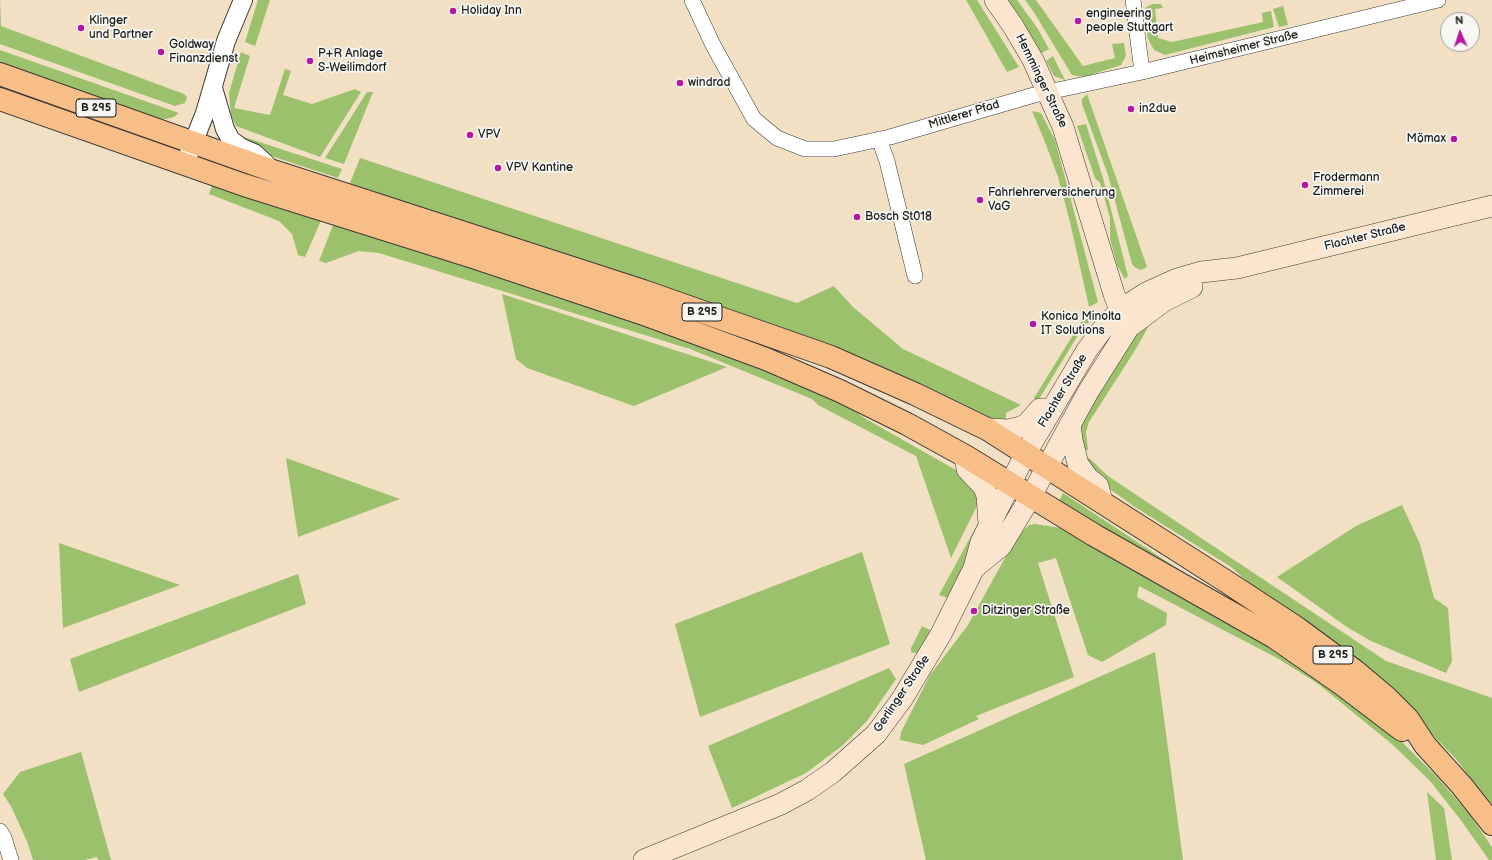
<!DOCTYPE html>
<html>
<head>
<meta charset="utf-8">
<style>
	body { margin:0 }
	#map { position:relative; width:1492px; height:860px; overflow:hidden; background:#f1e0c3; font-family:"Balsamiq Sans",sans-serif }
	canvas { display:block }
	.north { position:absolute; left:1440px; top:12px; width:40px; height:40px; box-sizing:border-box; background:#f6f6f2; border:1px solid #9f9f9c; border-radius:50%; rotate:357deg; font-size:11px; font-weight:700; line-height:16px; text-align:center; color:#1c1c1c }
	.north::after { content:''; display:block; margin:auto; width:14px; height:18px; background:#b5179e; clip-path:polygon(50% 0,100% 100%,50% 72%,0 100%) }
</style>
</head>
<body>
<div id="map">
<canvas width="1492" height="860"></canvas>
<div class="north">N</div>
</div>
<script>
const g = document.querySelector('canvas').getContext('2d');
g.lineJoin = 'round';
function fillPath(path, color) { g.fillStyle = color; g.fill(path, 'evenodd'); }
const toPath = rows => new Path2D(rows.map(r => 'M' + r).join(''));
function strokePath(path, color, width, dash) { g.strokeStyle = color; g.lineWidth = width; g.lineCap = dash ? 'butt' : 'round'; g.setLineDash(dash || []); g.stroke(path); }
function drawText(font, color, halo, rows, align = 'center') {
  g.font = font + ' "Balsamiq Sans",sans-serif'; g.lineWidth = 3.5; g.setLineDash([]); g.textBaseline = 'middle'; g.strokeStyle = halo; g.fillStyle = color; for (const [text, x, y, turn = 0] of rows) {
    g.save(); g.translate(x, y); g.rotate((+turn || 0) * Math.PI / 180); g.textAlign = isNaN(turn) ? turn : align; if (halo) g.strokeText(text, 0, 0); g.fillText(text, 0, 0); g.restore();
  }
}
fillPath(toPath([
	[0,0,1,26,184,94,187,97,185,103,175,106,0,44],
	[258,0,270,0,255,46,245,42],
	[966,0,977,0,1019,67,1007,72],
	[1006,0,1017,0,1038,29,1049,49,1041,53],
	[1025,0,1036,0,1083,66,1115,58,1112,44,1124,43,1126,56,1121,65,1084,77,1072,75,1035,14],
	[1153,4,1161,4,1163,8,1155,9,1158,38,1172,42,1263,22,1262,13,1271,11,1274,27,1165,55,1154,50,1148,39,1144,13,1146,7],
	[1283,6,1288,25,1279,27,1273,9],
	[0,50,179,113,174,117,166,119,152,118,0,66],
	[241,52,250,56,234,108,270,115,285,69,291,71,283,95,312,104,355,89,361,92,320,157,236,126,231,115,229,93],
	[1053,56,1065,80,1054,76,1046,61],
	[367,92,373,92,344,164,325,158],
	[1087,94,1147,267,1141,270,1136,268,1132,264,1108,175,1082,104,1082,99],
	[1032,111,1041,113,1055,140,1098,302,1089,307,1070,222,1058,177,1045,142],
	[1086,124,1103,178,1128,276,1125,279,1117,265,1110,239,1110,218,1100,183,1095,178,1077,126],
	[235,134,342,169,338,178,253,150],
	[360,158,797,303,834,286,853,307,903,349,1021,405,1006,413,1006,423,994,423,375,199,350,183],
	[213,183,323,216,305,257,298,255,292,234,279,221,209,194],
	[335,220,711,346,845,404,866,419,963,474,983,504,977,506,951,558,916,456,818,405,812,399,690,349,379,253,359,251,326,263,319,261],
	[502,294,727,367,634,406,527,368,516,359],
	[1096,311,1098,313,1096,319,1084,325,1038,401,1034,398,1081,322],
	[1155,315,1134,352,1089,422,1086,432,1088,450,1081,451,1078,427,1130,338],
	[286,458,400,499,298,537],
	[1089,458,1108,476,1386,661,1492,698,1492,808,1457,760,1385,686,1268,600,1231,567,1135,507,1097,480,1083,461],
	[1063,493,1198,582,1224,597,1253,610,1314,651,1058,503],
	[1402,505,1420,544,1434,598,1448,608,1452,661,1446,673,1371,641,1347,627,1277,577,1356,526],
	[983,514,982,527,948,598,939,595],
	[1035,524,1061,528,1280,650,1399,739,1437,777,1469,814,1492,847,1492,860,1489,860,1460,819,1430,781,1393,745,1317,683,1277,658,1139,586,1137,597,1167,613,1166,625,1102,662,1088,655,1056,558,1038,563,1074,677,976,716,965,706,979,719,923,745,900,740,901,732,930,675,968,625,1017,536,1029,525],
	[59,543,180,585,63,628],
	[862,552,890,644,700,717,675,624],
	[298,574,306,604,79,692,70,659],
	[922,626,932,631,923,649,917,653,913,653,911,652,911,648],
	[1155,652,1183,860,926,860,904,764],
	[889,668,896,679,867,721,842,746,806,773,732,808,708,746],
	[81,752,111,860,98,860,97,857,85,860,33,860,28,844,12,808,3,794,20,772],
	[1427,792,1444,808,1452,860,1436,860]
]), '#9cc16c');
const minor = toPath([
	[692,0,713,45,754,119,777,138,805,149,834,149,890,137,1034,95,1142,72,1438,0],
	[1133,0,1142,72],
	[879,139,887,161,915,276],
	[0,831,4,838,11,860]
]);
const tertiary = toPath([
	[213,88,225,129,231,140,242,148,254,153,266,164],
	[188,156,205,113,226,41,243,0]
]);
const secondary = toPath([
	[995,0,1013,26,1033,60,1063,127,1114,294,1120,310,1126,321],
	[1070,424,1072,440,1078,464,1088,478,1098,486,1102,501],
	[987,429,1009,430,1021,427,1027,424,1040,409,1047,409],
	[965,456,967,469,983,486,987,495,989,524],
	[974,568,1001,546,1031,496,1088,392,1129,327,1164,301,1192,287],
	[644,860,781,804,807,790,833,772,876,734,902,699,941,634,974,568,981,542,1026,453,1087,350,1102,330,1120,310,1146,293,1177,279,1201,272,1237,268,1492,206]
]);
const primary = toPath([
	[0,74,276,172,643,291,831,357,915,394,987,429,1227,582,1297,628,1355,671,1387,698,1408,719,1425,745,1462,786,1492,824],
	[0,99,244,185,473,257,641,313,766,359,840,391,907,424,965,456,1094,535,1274,637,1343,685,1402,730]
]);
strokePath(minor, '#3c3935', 16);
strokePath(tertiary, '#3c3935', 20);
strokePath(secondary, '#3c3935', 22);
strokePath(primary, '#3c3935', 24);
strokePath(minor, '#fff', 15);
strokePath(tertiary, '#fff', 18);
strokePath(secondary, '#fce5cf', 21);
strokePath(primary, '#f7be87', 22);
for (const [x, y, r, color] of [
	[453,11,4,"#b5179e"],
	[1078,21,4,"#b5179e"],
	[81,28,4,"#b5179e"],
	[161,52,4,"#b5179e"],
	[310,61,4,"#b5179e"],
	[680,83,4,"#b5179e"],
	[1131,109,4,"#b5179e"],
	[470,135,4,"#b5179e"],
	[1454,139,4,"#b5179e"],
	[498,168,4,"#b5179e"],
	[1305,185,4,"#b5179e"],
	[980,200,4,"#b5179e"],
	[857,217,4,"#b5179e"],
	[1033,324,4,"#b5179e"],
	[974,611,4,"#b5179e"]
]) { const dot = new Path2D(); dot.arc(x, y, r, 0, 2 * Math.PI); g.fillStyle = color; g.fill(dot); strokePath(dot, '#f6f6f2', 1.5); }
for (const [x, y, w] of [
	[96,108,40],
	[702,312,40],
	[1333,655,40]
]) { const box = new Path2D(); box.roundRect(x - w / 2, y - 9, w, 18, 3); g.fillStyle = '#f6f6f2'; g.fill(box); strokePath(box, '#1c1c1c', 1); }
drawText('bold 11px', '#1c1c1c', null, [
	["B 295",96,108],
	["B 295",702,312],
	["B 295",1333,655]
]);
drawText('12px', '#1c1c1c', '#f6f6f2', [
	["Holiday Inn",461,11],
	["engineering",1086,14],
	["people Stuttgart",1086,28],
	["Klinger",89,21],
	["und Partner",89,35],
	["Goldway",169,45],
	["Finanzdienst",169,59],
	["P+R Anlage",318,54],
	["S-Weilimdorf",318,68],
	["windrad",688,83],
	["in2due",1139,109],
	["VPV",478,135],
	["Mömax",1446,139,"right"],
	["VPV Kantine",506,168],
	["Frodermann",1313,178],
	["Zimmerei",1313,192],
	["Fahrlehrerversicherung",988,193],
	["VaG",988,207],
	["Bosch St018",865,217],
	["Konica Minolta",1041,317],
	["IT Solutions",1041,331],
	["Ditzinger Straße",982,611]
], 'left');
drawText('12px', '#1c1c1c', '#f6f6f2', [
	["Heimsheimer Straße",1244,48,-14],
	["Hemminger Straße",1041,81,64],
	["Mittlerer Pfad",964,115,-17],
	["Flachter Straße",1365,237,-14],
	["Flachter Straße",1063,391,-59],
	["Gerlinger Straße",902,694,-56]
]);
</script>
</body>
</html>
